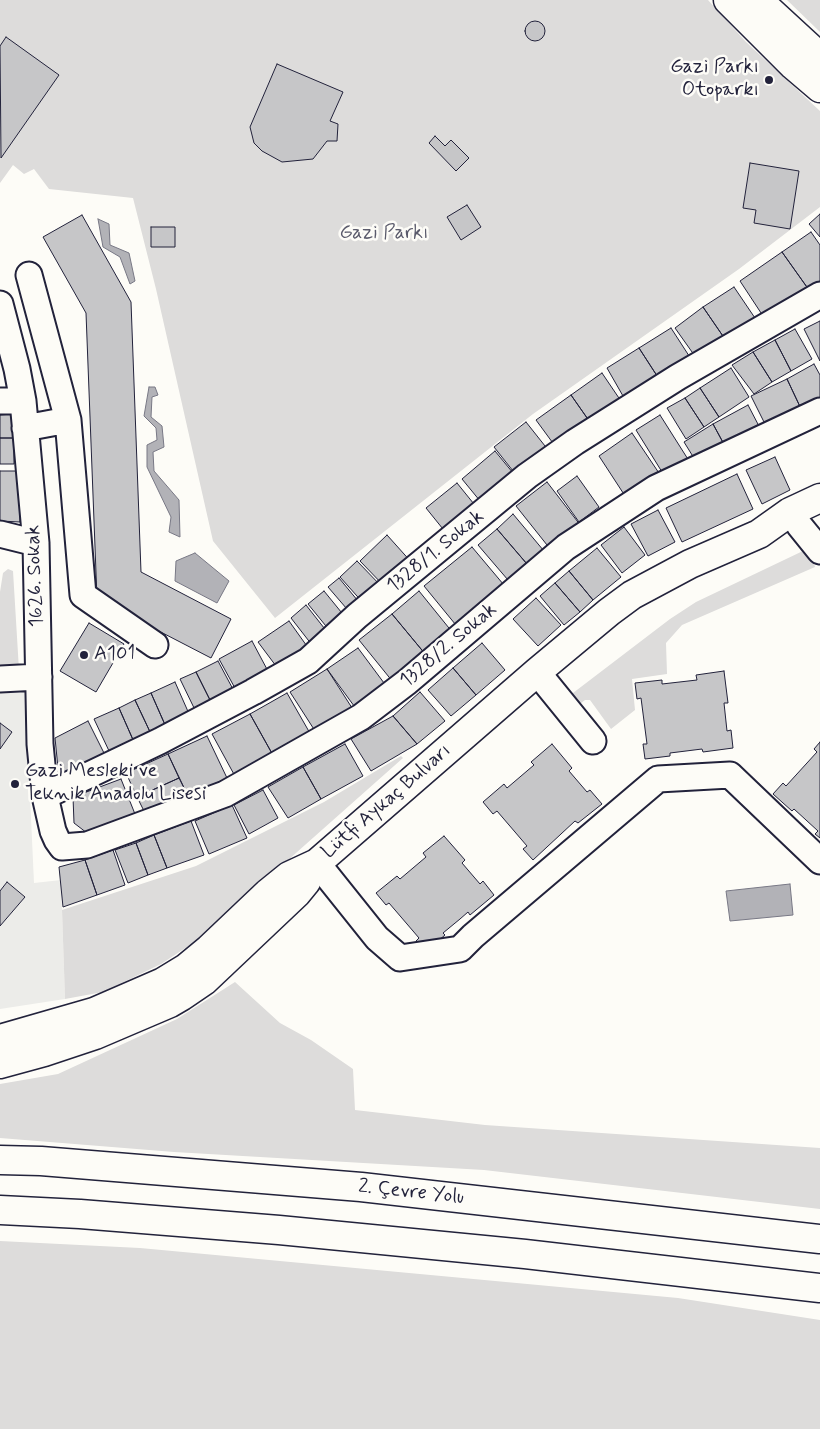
<!DOCTYPE html>
<html>
<head>
<meta charset="utf-8">
<style>
	body { margin:0 }
	canvas { display:block; background:#fdfcf7 }
</style>
</head>
<body>
<canvas width="820" height="1429"></canvas>
<script>
const g = document.querySelector('canvas').getContext('2d');
g.lineJoin = 'round';
function fillPath(path, color) { g.fillStyle = color; g.fill(path, 'evenodd'); }
const toPath = rows => new Path2D(rows.map(r => 'M' + r).join(''));
function strokePath(path, color, width, dash) { g.strokeStyle = color; g.lineWidth = width; g.lineCap = dash ? 'butt' : 'round'; g.setLineDash(dash || []); g.stroke(path); }
function drawText(font, color, halo, rows, align = 'center') {
  g.font = font + ' Mynerve,sans-serif'; g.lineWidth = 5; g.setLineDash([]); g.textBaseline = 'middle'; g.strokeStyle = halo; g.fillStyle = color; for (const [text, x, y, turn = 0] of rows) {
    g.save(); g.translate(x, y); g.rotate((+turn || 0) * Math.PI / 180); g.textAlign = isNaN(turn) ? turn : align; if (halo) g.strokeText(text, 0, 0); g.fillText(text, 0, 0); g.restore();
  }
}
fillPath(toPath([
	[25,687,34,883,61,880,65,999,0,1009,0,688]
]), '#ecece9');
fillPath(toPath([
	[0,0,708,0,746,42,820,111,820,207,739,269,533,414,275,618,213,541,156,289,133,198,49,189,34,169,24,174,13,165,0,183],
	[787,0,820,0,820,32],
	[805,550,811,554,815,567,682,625,666,643,667,674,632,679,635,710,611,729,590,700,585,700,576,707,571,701,573,693,670,619,696,602],
	[8,569,13,571,19,670,0,669,0,592,3,573],
	[401,756,403,758,225,916,193,943,161,964,103,992,65,999,62,910,196,866,324,802],
	[235,982,280,1023,311,1040,353,1069,355,1110,485,1125,820,1148,820,1209,484,1170,174,1152,0,1138,0,1084,58,1074,177,1019],
	[0,1241,140,1248,678,1298,820,1320,820,1429,0,1429]
]), '#dddcdb');
const water = toPath([
	[98,219,109,224,110,245,129,253,135,281,130,284,120,257,103,247,98,219],
	[149,387,155,387,158,395,152,397,151,417,162,426,164,447,153,452,154,471,179,500,180,537,169,532,171,517,147,467,147,445,157,440,156,428,144,416,149,387],
	[195,553,229,581,217,603,175,581,176,561,195,553],
	[790,884,793,915,730,921,726,891,790,884]
]);
fillPath(water, '#b2b2b7');
strokePath(water, '#787885', 1);
const building = toPath([
	'525 31a10 10 0 1 1 20 0a10 10 0 1 1-20 0Z',
	[6,37,59,75,1,158,0,46,6,37],
	[277,64,343,92,330,121,338,124,337,141,327,141,313,159,282,162,262,151,254,143,250,127,277,64],
	[435,136,445,146,451,140,469,158,456,171,429,143,435,136],
	[750,163,799,171,790,229,754,223,756,210,743,208,750,163],
	[467,205,481,227,461,240,447,217,467,205],
	[820,214,820,237,809,224,820,214],
	[82,215,131,302,141,572,231,619,211,658,97,599,86,313,43,237,82,215],
	[151,227,175,227,175,247,151,247,151,227],
	[811,232,820,245,820,283,809,290,782,252,811,232],
	[782,252,809,290,765,319,740,281,782,252],
	[734,287,757,321,727,342,703,307,734,287],
	[703,307,727,342,697,359,675,328,703,307],
	[820,321,820,361,804,329,820,321],
	[671,328,693,362,661,382,639,348,671,328],
	[795,329,812,359,791,371,775,340,795,329],
	[775,340,791,371,772,382,753,352,775,340],
	[639,348,661,382,627,403,607,368,639,348],
	[753,352,772,382,754,394,732,365,753,352],
	[814,364,820,375,820,406,803,413,787,379,814,364],
	[731,368,749,397,719,417,700,388,731,368],
	[602,373,623,404,592,425,571,395,602,373],
	[787,379,803,413,768,430,751,396,787,379],
	[700,388,719,417,704,427,685,398,700,388],
	[571,395,592,425,558,450,536,420,571,395],
	[685,398,704,427,686,439,667,408,685,398],
	[748,405,761,430,726,448,713,424,748,405],
	[12,414,14,438,0,438,0,415,12,414],
	[660,415,691,464,667,480,636,430,660,415],
	[526,422,549,451,517,476,494,447,526,422],
	[713,424,726,448,697,463,684,442,713,424],
	[632,433,663,479,629,502,599,456,632,433],
	[0,438,14,438,14,464,0,464,0,438],
	[495,451,518,479,485,507,462,479,495,451],
	[775,457,790,490,762,504,746,470,775,457],
	[0,471,20,471,20,522,0,521,0,471],
	[737,474,753,509,682,542,666,508,737,474],
	[577,476,599,507,579,522,557,491,577,476],
	[547,482,581,526,551,550,516,506,547,482],
	[457,483,478,509,447,534,426,508,457,483],
	[658,510,675,542,648,556,631,524,658,510],
	[513,514,549,557,533,571,497,529,513,514],
	[624,527,645,555,622,573,601,545,624,527],
	[497,529,533,571,514,587,478,545,497,529],
	[387,535,413,564,386,588,360,561,387,535],
	[472,547,509,591,460,630,424,586,472,547],
	[597,548,621,577,593,600,569,571,597,548],
	[357,561,383,588,365,605,340,577,357,561],
	[569,571,593,600,580,612,555,583,569,571],
	[339,578,363,607,353,616,328,587,339,578],
	[555,583,580,612,564,625,540,596,555,583],
	[324,591,346,618,330,631,308,604,324,591],
	[419,591,453,633,426,655,392,614,419,591],
	[536,598,561,625,538,646,513,619,536,598],
	[306,605,328,633,312,645,291,618,306,605],
	[392,614,426,655,393,682,359,640,392,614],
	[289,621,309,649,279,670,258,642,289,621],
	[89,623,124,644,96,692,60,671,89,623],
	[252,641,269,673,236,690,219,659,252,641],
	[482,643,505,670,476,695,453,668,482,643],
	[358,648,387,687,357,710,327,669,358,648],
	[218,661,235,693,212,704,196,672,218,661],
	[453,668,476,695,451,716,428,690,453,668],
	[327,669,354,711,317,734,290,692,327,669],
	[724,671,728,703,724,703,727,731,731,730,733,748,703,752,702,749,670,753,670,756,645,759,643,744,647,744,641,698,637,699,635,683,662,680,662,684,697,680,696,675,724,671],
	[196,672,212,704,196,712,180,679,196,672],
	[175,682,190,716,166,727,151,693,175,682],
	[420,692,445,721,417,744,393,716,420,692],
	[151,693,166,727,151,734,135,700,151,693],
	[287,693,311,735,274,757,250,714,287,693],
	[135,700,151,734,134,742,119,708,135,700],
	[119,708,134,742,110,753,94,719,119,708],
	[250,714,274,757,236,778,212,734,250,714],
	[393,716,417,744,371,771,351,739,393,716],
	[88,721,105,755,59,778,55,738,88,721],
	[0,723,12,732,0,749,0,723],
	[207,736,227,778,188,796,168,754,207,736],
	[820,742,820,838,815,834,818,831,794,809,792,811,773,794,783,783,786,786,817,752,814,749,820,742],
	[345,744,363,776,321,799,303,767,345,744],
	[552,744,572,768,569,771,587,792,590,790,602,804,578,823,575,821,533,860,523,849,527,846,497,811,493,814,483,802,504,784,507,788,534,765,531,762,552,744],
	[168,754,179,778,137,797,126,773,168,754],
	[303,767,321,799,288,818,268,787,303,767],
	[179,778,188,796,146,815,137,797,179,778],
	[121,779,135,814,87,833,74,823,73,797,121,779],
	[263,790,278,818,249,834,234,805,263,790],
	[232,805,247,838,209,854,195,821,232,805],
	[191,821,204,855,167,868,154,835,191,821],
	[154,835,167,868,148,875,136,843,154,835],
	[444,836,465,860,462,863,480,884,483,881,494,895,470,915,468,912,460,919,443,933,445,935,425,952,416,941,419,938,389,903,386,905,376,893,397,876,400,879,426,857,423,853,444,836],
	[136,843,148,875,128,883,115,850,136,843],
	[113,850,125,885,97,895,85,860,113,850],
	[85,860,97,895,63,907,59,867,85,860],
	[7,882,25,897,0,926,0,891,7,882]
]);
fillPath(building, '#c6c6c8');
strokePath(building, '#22223b', 1);
const minor = toPath([
	[29,275,68,420,83,595,155,645],
	[0,304,17,369,23,401,36,543,40,744,45,796,53,831,57,840,62,847,87,845,225,794,361,717,407,682,566,547,656,488,820,411],
	[0,401,23,401],
	[25,428,68,420],
	[799,525,820,551],
	[0,534,36,543],
	[537,672,593,741],
	[0,679,39,677],
	[45,796,160,741,253,692,308,661,357,616,527,476,575,442,678,377,820,295],
	[317,863,377,938,400,958,460,949,473,936,658,779,730,775,820,861]
]);
const major = toPath([
	[728,0,793,65,820,88],
	[758,0,820,57],
	[0,1039,94,1012,163,982,186,968,209,949,268,893,289,876,317,863,537,672,609,612,632,595,690,564,759,534,790,512,820,498],
	[0,1064,44,1052,95,1035,170,1003,182,996,204,981,297,893,306,882]
]);
const highway = toPath([
	[0,1160,41,1161,361,1187,820,1239],
	[0,1210,80,1214,279,1230,525,1254,820,1288]
]);
strokePath(minor, '#22223b', 29);
strokePath(major, '#22223b', 31);
strokePath(highway, '#22223b', 31);
strokePath(minor, '#fdfcf7', 25);
strokePath(major, '#fdfcf7', 28);
strokePath(highway, '#fdfcf7', 28);
for (const [x, y, r, color] of [
	[769,80,5,"#22223b"],
	[84,655,5,"#22223b"],
	[15,784,5,"#22223b"]
]) { const dot = new Path2D(); dot.arc(x, y, r, 0, 2 * Math.PI); g.fillStyle = color; g.fill(dot); strokePath(dot, '#fdfcf7', 2); }
drawText('20px', '#22223b', '#fdfcf7', [
	["Gazi Parkı",759,68,"right"],
	["Otoparkı",759,91,"right"],
	["A101",94,655],
	["Gazi Mesleki ve",25,772],
	["Teknik Anadolu Lisesi",25,795]
], 'left');
drawText('20px', '#5a5a6b', '#fdfcf7', [
	["Gazi Parkı",384,234]
]);
drawText('20px', '#22223b', '#fdfcf7', [
	["1328/1. Sokak",436,552,-39],
	["1626. Sokak",36,576,-92],
	["1328/2. Sokak",449,646,-40],
	["Lütfi Aykaç Bulvarı",387,802,-41],
	["2. Çevre Yolu",411,1193,6]
]);
</script>
</body>
</html>
